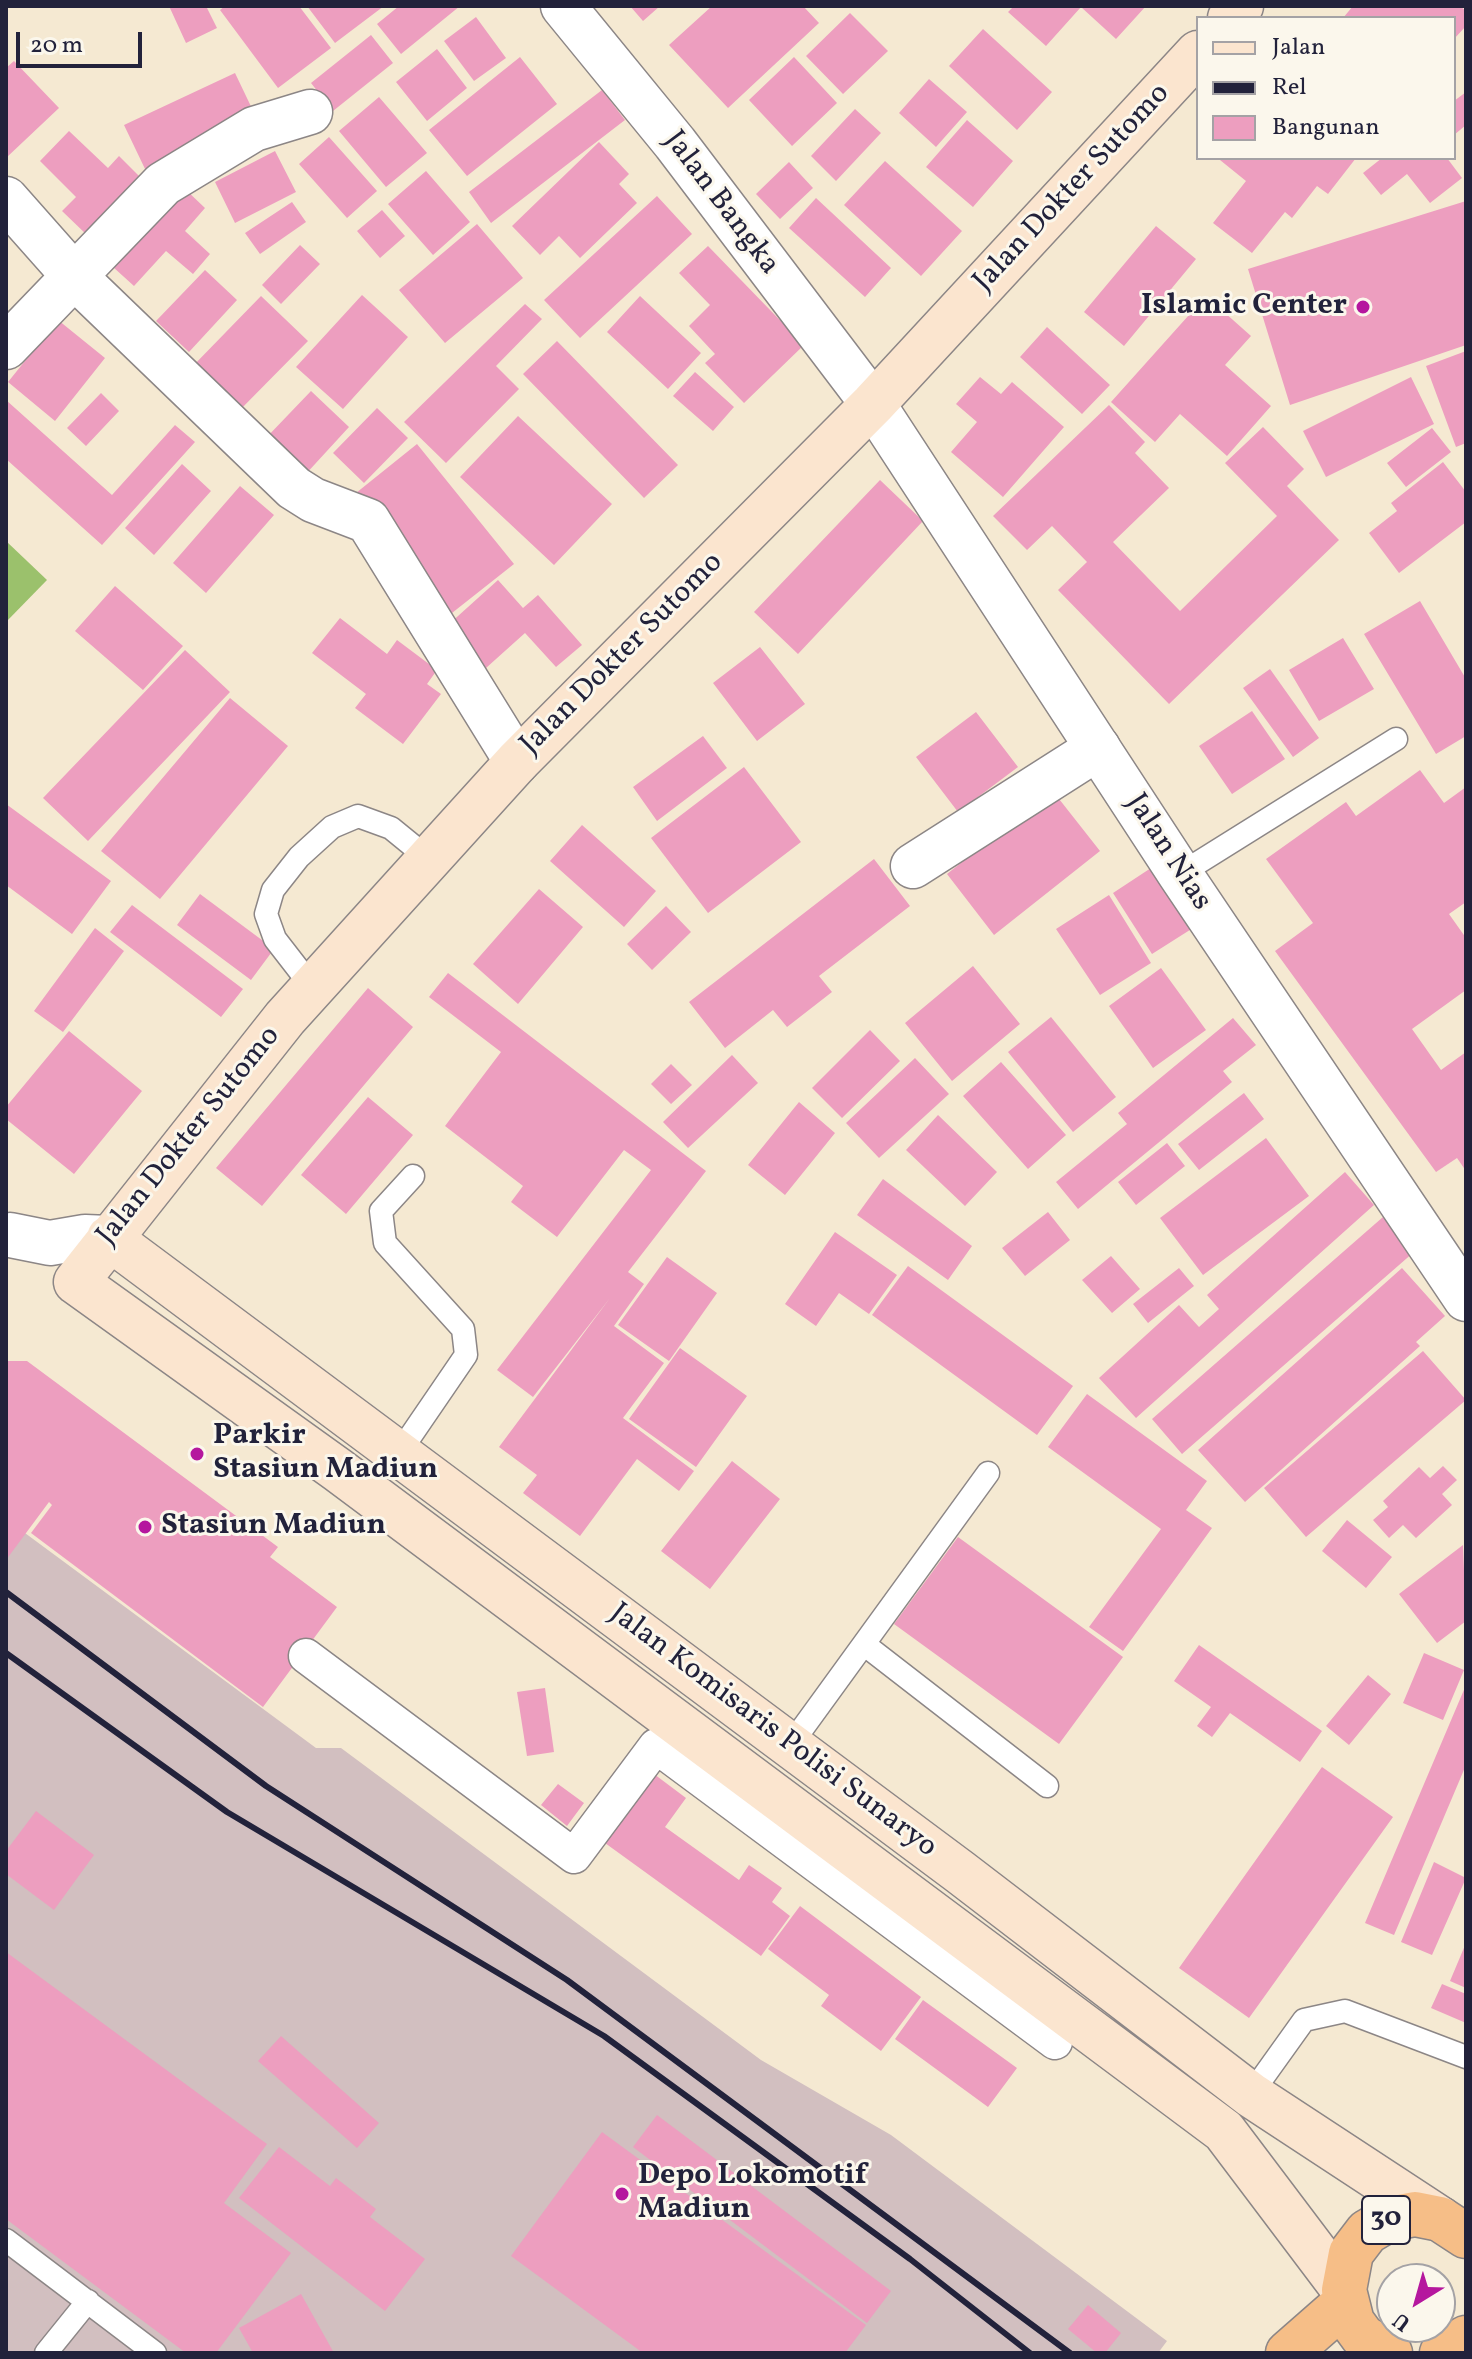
<!DOCTYPE html>
<html>
<head>
<meta charset="utf-8">
<style>
	body { margin:0 }
	#map { position:relative; width:1472px; height:2359px; overflow:hidden; background:#f5e9d2; font-family:Vollkorn,serif }
	canvas { display:block }
	.frame { position:absolute; inset:0; border:8px solid #22223b; pointer-events:none }
	.legend { position:absolute; left:1196px; top:16px; width:260px; height:144px; box-sizing:border-box; background:#fbf7ec; border:2px solid #a4a2a5; margin:0; padding:10px 14px; list-style:none; font-size:24px; color:#22223b }
	.legend li { display:flex; align-items:center; gap:16px; height:40px }
	.legend b { width:40px; border:2px solid #a4a2a5 }
	.north { position:absolute; left:1376px; top:2263px; width:80px; height:80px; box-sizing:border-box; background:#fbf7ec; border:2px solid #a4a2a5; border-radius:50%; rotate:217deg; font-size:22px; font-weight:700; line-height:32px; text-align:center; color:#22223b }
	.north::after { content:''; display:block; margin:auto; width:28px; height:36px; background:#b5179e; clip-path:polygon(50% 0,100% 100%,50% 72%,0 100%) }
	.scale { position:absolute; left:16px; top:32px; width:126px; height:36px; box-sizing:border-box; border:4px solid #22223b; border-top:0; padding-left:10px; font-size:24px; line-height:28px; white-space:nowrap; color:#22223b; -webkit-text-stroke:6px #fbf7ec; paint-order:stroke }
</style>
</head>
<body>
<div id="map">
<canvas width="1472" height="2359"></canvas>
<div class="frame"></div>
<ul class="legend">
<li><b style="height:10px;background:#fbe5cf"></b>Jalan</li>
<li><b style="height:10px;background:#22223b"></b>Rel</li>
<li><b style="height:22px;background:#ed9ebf"></b>Bangunan</li>
</ul>
<div class="north">U</div>
<div class="scale">20 m</div>
</div>
<script>
const g = document.querySelector('canvas').getContext('2d');
g.lineJoin = 'round';
function fillPath(path, color) { g.fillStyle = color; g.fill(path, 'evenodd'); }
const toPath = rows => new Path2D(rows.map(r => 'M' + r).join(''));
function strokePath(path, color, width, dash) { g.strokeStyle = color; g.lineWidth = width; g.lineCap = dash ? 'butt' : 'round'; g.setLineDash(dash || []); g.stroke(path); }
function drawText(font, color, halo, rows, align = 'center') {
  g.font = font + ' Vollkorn,serif'; g.lineWidth = 6; g.setLineDash([]); g.textBaseline = 'middle'; g.strokeStyle = halo; g.fillStyle = color; for (const [text, x, y, turn = 0] of rows) {
    g.save(); g.translate(x, y); g.rotate((+turn || 0) * Math.PI / 180); g.textAlign = isNaN(turn) ? turn : align; if (halo) g.strokeText(text, 0, 0); g.fillText(text, 0, 0); g.restore();
  }
}
fillPath(toPath([
	[6,1519,316,1748,341,1748,761,2060,891,2135,1167,2341,1158,2353,6,2353]
]), '#d2bfc0');
fillPath(toPath([
	[6,541,47,580,6,622]
]), '#9bc16c');
fillPath(toPath([
	[169,6,206,6,217,28,186,43],
	[225,6,299,6,331,48,278,88,220,10],
	[307,6,384,6,335,43],
	[399,6,460,6,401,54,377,24],
	[630,6,660,6,643,21],
	[712,6,803,6,819,23,728,108,669,45],
	[1014,6,1146,6,1116,39,1081,7,1046,46,1008,12],
	[1353,6,1460,6,1466,11,1466,26,1454,39,1454,18,1343,18],
	[850,13,888,51,843,94,806,56],
	[476,17,506,58,474,81,444,41],
	[983,29,1052,92,1017,130,949,66],
	[371,35,393,63,333,111,311,83],
	[437,49,467,88,427,121,396,82],
	[520,57,557,104,467,176,429,130],
	[794,57,837,103,792,146,749,100],
	[14,61,59,108,6,158,6,68],
	[235,73,257,119,146,171,124,125],
	[929,79,967,112,936,147,899,113],
	[602,90,625,120,491,223,469,192],
	[1466,92,1466,125,1454,135,1454,101],
	[379,97,427,153,386,187,339,131],
	[855,109,881,133,836,181,811,156],
	[967,120,1013,161,973,207,926,167],
	[69,131,108,168,119,156,143,180,88,236,62,211,76,197,40,161],
	[329,137,377,191,347,218,299,164],
	[599,142,629,174,619,184,637,203,580,258,559,236,540,255,512,226],
	[275,151,296,192,235,223,215,182],
	[1221,158,1356,158,1328,194,1317,186,1292,218,1285,212,1252,253,1213,223,1246,181,1220,160],
	[1382,158,1447,158,1462,178,1430,203,1407,174,1381,195,1363,173],
	[885,161,962,231,921,276,844,205],
	[789,162,813,188,780,219,756,194],
	[426,171,470,222,433,255,388,204],
	[184,188,205,208,185,231,210,254,193,274,166,251,134,286,113,267],
	[657,196,692,234,580,338,544,300],
	[816,198,891,268,865,297,789,228],
	[1466,201,1466,345,1290,405,1248,269],
	[292,202,306,222,260,254,245,233],
	[382,210,405,236,380,258,357,231],
	[477,224,523,278,445,343,399,290],
	[1156,226,1196,259,1124,346,1084,312],
	[300,245,320,264,281,304,262,285],
	[708,246,804,345,744,403,705,363,715,354,689,326,710,305,679,273],
	[205,270,237,300,189,352,156,321],
	[362,295,408,337,343,409,296,367],
	[261,296,308,341,236,414,190,369],
	[640,296,701,353,668,389,607,332],
	[1206,296,1251,336,1225,365,1271,406,1227,456,1180,414,1155,442,1111,402],
	[525,304,542,319,496,366,519,389,446,463,404,422],
	[58,320,105,358,55,421,8,382],
	[1047,327,1110,385,1082,414,1020,357],
	[557,341,678,465,644,498,523,374],
	[1466,351,1466,443,1456,447,1426,366],
	[695,372,734,407,713,431,673,396],
	[980,377,1001,394,1012,382,1064,427,1003,497,951,452,977,422,956,404],
	[1411,377,1434,424,1326,477,1303,431],
	[311,391,349,427,304,476,265,439],
	[101,393,119,411,86,446,67,428],
	[6,400,112,495,175,425,195,442,102,545,6,459],
	[1109,405,1145,442,1135,453,1169,488,1113,542,1180,611,1277,516,1225,463,1263,427,1304,469,1287,486,1339,540,1169,704,1058,590,1087,562,1052,526,1027,550,993,516],
	[377,408,408,438,364,483,333,453],
	[518,416,612,504,554,565,460,477],
	[1432,428,1451,452,1406,487,1387,463],
	[417,444,514,564,452,613,356,493],
	[1443,462,1466,492,1466,522,1399,573,1369,533,1397,511,1391,503],
	[182,464,211,491,154,555,125,528],
	[880,480,923,521,798,654,754,612],
	[240,486,274,515,206,593,173,563],
	[498,580,523,608,538,595,582,645,556,667,525,633,486,668,448,625],
	[115,586,183,646,143,690,75,631],
	[1420,601,1466,679,1466,736,1436,754,1364,634],
	[340,618,387,654,397,640,437,670,427,684,441,694,403,744,355,708,366,694,312,653],
	[1343,638,1374,689,1319,721,1289,670],
	[760,647,805,704,757,741,713,683],
	[185,650,230,692,88,841,43,798],
	[1270,669,1319,738,1293,757,1243,688],
	[230,698,288,746,160,899,101,851],
	[1252,711,1285,759,1232,794,1199,746],
	[976,712,1018,767,958,812,916,757],
	[703,736,727,768,657,821,633,787],
	[744,767,801,842,708,913,651,838],
	[1420,770,1444,803,1466,787,1466,902,1449,914,1466,938,1466,990,1412,1029,1441,1070,1466,1052,1466,1171,1457,1158,1436,1172,1275,951,1313,923,1266,859,1346,802,1356,816],
	[1052,790,1100,851,994,935,947,874],
	[6,804,111,881,72,934,6,885],
	[582,825,656,891,624,927,550,861],
	[874,859,910,906,819,976,832,992,787,1027,773,1010,725,1048,689,1002],
	[1154,866,1193,928,1152,954,1113,893],
	[539,889,583,927,518,1004,473,964],
	[200,894,274,949,251,980,177,925],
	[1109,895,1151,963,1100,995,1056,929],
	[132,905,243,989,221,1017,110,932],
	[666,906,691,932,652,970,627,944],
	[95,928,124,951,63,1032,34,1011],
	[973,966,1020,1024,952,1081,905,1023],
	[1161,968,1206,1030,1153,1068,1109,1006],
	[448,973,706,1171,628,1272,644,1284,614,1326,664,1363,623,1418,694,1471,679,1491,637,1459,580,1536,523,1493,537,1475,499,1447,610,1298,533,1397,497,1370,651,1170,624,1150,557,1237,511,1202,523,1186,445,1126,501,1052,429,997],
	[368,988,413,1027,262,1206,216,1168],
	[1051,1017,1116,1097,1073,1132,1008,1052],
	[1233,1018,1256,1045,1223,1071,1232,1082,1078,1209,1056,1182,1127,1124,1118,1113],
	[870,1030,900,1061,842,1118,812,1088],
	[69,1031,142,1091,74,1174,6,1119,6,1107],
	[732,1055,758,1083,688,1148,663,1122],
	[915,1058,949,1094,879,1158,846,1123],
	[1001,1062,1066,1135,1028,1169,963,1096],
	[671,1064,692,1085,671,1104,651,1084],
	[1244,1093,1264,1119,1199,1170,1178,1144],
	[368,1097,413,1135,346,1214,301,1175],
	[799,1102,835,1133,785,1195,748,1165],
	[938,1115,997,1172,965,1206,906,1150],
	[1266,1138,1309,1196,1203,1275,1160,1218],
	[1167,1143,1185,1166,1136,1205,1118,1182],
	[1345,1172,1374,1205,1136,1418,1099,1378,1179,1305,1199,1327,1219,1309,1207,1295],
	[883,1179,972,1246,948,1280,857,1215],
	[1048,1212,1070,1240,1025,1276,1002,1248],
	[1383,1217,1414,1252,1182,1454,1152,1419],
	[835,1232,897,1275,869,1314,839,1293,816,1326,785,1304],
	[1111,1256,1140,1289,1112,1313,1082,1280],
	[667,1257,717,1293,669,1361,618,1325],
	[908,1266,1073,1386,1037,1435,872,1315],
	[1179,1268,1194,1286,1148,1323,1133,1304],
	[1402,1268,1445,1316,1416,1342,1420,1346,1245,1502,1198,1450],
	[680,1348,747,1396,696,1467,629,1419],
	[1423,1351,1466,1400,1306,1537,1264,1488],
	[6,1361,27,1361,278,1547,270,1557,337,1607,263,1707,31,1533,52,1505,49,1502,6,1560],
	[1087,1394,1207,1481,1186,1510,1212,1528,1123,1651,1089,1627,1161,1529,1048,1447],
	[732,1461,780,1499,710,1589,661,1551],
	[1443,1466,1457,1480,1442,1494,1452,1505,1416,1538,1403,1525,1389,1538,1373,1520,1388,1507,1383,1501,1419,1467,1430,1478],
	[1347,1520,1392,1557,1366,1588,1322,1551],
	[958,1537,1123,1657,1059,1744,894,1624],
	[1463,1545,1466,1621,1437,1643,1399,1594],
	[1199,1645,1322,1731,1300,1762,1230,1713,1212,1737,1197,1726,1211,1707,1174,1681],
	[1424,1653,1464,1670,1443,1720,1403,1703],
	[1368,1675,1391,1694,1349,1745,1326,1726],
	[1466,1685,1466,1765,1394,1935,1365,1923],
	[545,1688,554,1752,527,1756,517,1692],
	[1322,1767,1393,1817,1249,2018,1179,1968],
	[654,1774,686,1798,665,1827,739,1880,749,1865,782,1888,772,1902,790,1916,761,1956,605,1843],
	[558,1784,584,1803,567,1826,541,1805],
	[36,1811,94,1855,54,1910,6,1874,6,1851],
	[1434,1862,1466,1878,1432,1955,1401,1942],
	[800,1906,921,1997,881,2051,821,2006,829,1995,768,1949],
	[1466,1943,1466,1988,1450,1981],
	[6,1952,267,2144,224,2203,291,2253,216,2353,186,2353,6,2219],
	[1442,1984,1466,1994,1466,2023,1431,2008],
	[923,2000,1017,2068,988,2107,895,2039],
	[281,2036,379,2123,357,2148,258,2061],
	[657,2115,891,2291,867,2323,633,2147],
	[602,2132,866,2325,845,2353,643,2353,511,2256],
	[279,2147,330,2186,336,2178,376,2209,370,2217,425,2259,385,2311,239,2198],
	[301,2294,334,2353,253,2353,239,2328],
	[1088,2305,1121,2333,1105,2353,1097,2353,1068,2329]
]), '#ed9ebf');
const service = toPath([
	[1180,874,1396,739],
	[313,988,275,939,266,914,273,890,299,857,332,827,358,816,391,828,429,859],
	[399,1453,466,1355,463,1329,385,1243,381,1211,413,1176],
	[865,1645,1047,1786],
	[789,1747,988,1473],
	[1246,2101,1304,2020,1345,2011,1466,2057],
	[6,2240,155,2353],
	[46,2353,88,2301]
]);
const pedestrian = toPath([
	[306,1656,574,1856,656,1746,1055,2042]
]);
const minor = toPath([
	[6,199,75,277,294,488,313,500,368,521,517,762],
	[6,347,163,184,254,129,310,112],
	[913,866,1098,748]
]);
const tertiary = toPath([
	[563,6,675,143,873,404,1180,874,1466,1299],
	[10,1235,50,1243,85,1237,109,1238]
]);
const secondary = toPath([
	[1230,18,1241,6],
	[1198,53,873,404,517,762,285,1018,76,1282,338,1470,1224,2131,1344,2290],
	[109,1238,960,1872,1251,2095,1440,2219]
]);
const trunk = toPath([
	[1288,2353,1345,2303],
	[1390,2353,1363,2337,1352,2322,1344,2290,1351,2253,1367,2232,1389,2219,1415,2214,1440,2219,1466,2236],
	[1442,2353,1466,2338]
]);
strokePath(service, '#8c8686', 25);
strokePath(pedestrian, '#8c8686', 37);
strokePath(minor, '#8c8686', 47);
strokePath(tertiary, '#8c8686', 47);
strokePath(secondary, '#8c8686', 47);
strokePath(trunk, '#8c8686', 47);
strokePath(service, '#fff', 22);
strokePath(pedestrian, '#fff', 34);
strokePath(minor, '#fff', 44);
strokePath(tertiary, '#fff', 44);
strokePath(secondary, '#fbe5cf', 44);
strokePath(trunk, '#f6be87', 44);
strokePath(toPath([
	[6,1592,266,1786,567,1980,1070,2353],
	[6,1653,227,1812,604,2036,910,2259,1030,2353]
]), '#22223b', 6);
for (const [x, y, r, color] of [
	[1363,307,8,"#b5179e"],
	[197,1454,8,"#b5179e"],
	[145,1527,8,"#b5179e"],
	[622,2194,8,"#b5179e"]
]) { const dot = new Path2D(); dot.arc(x, y, r, 0, 2 * Math.PI); g.fillStyle = color; g.fill(dot); strokePath(dot, '#fbf7ec', 3); }
for (const [x, y, w] of [
	[1386,2220,48]
]) { const box = new Path2D(); box.roundRect(x - w / 2, y - 24, w, 48, 6); g.fillStyle = '#fbf7ec'; g.fill(box); strokePath(box, '#22223b', 2); }
drawText('bold 28px', '#22223b', null, [
	["30",1386,2220]
]);
drawText('30px', '#22223b', '#fbf7ec', [
	["Jalan Dokter Sutomo",1073,189,-47],
	["Jalan Bangka",720,204,53],
	["Jalan Dokter Sutomo",623,655,-45],
	["Jalan Nias",1167,853,57],
	["Jalan Dokter Sutomo",190,1137,-51],
	["Jalan Komisaris Polisi Sunaryo",772,1732,37]
]);
drawText('bold 30px', '#22223b', '#fbf7ec', [
	["Islamic Center",1347,307,"right"],
	["Parkir",213,1437],
	["Stasiun Madiun",213,1471],
	["Stasiun Madiun",161,1527],
	["Depo Lokomotif",638,2177],
	["Madiun",638,2211]
], 'left');
</script>
</body>
</html>
